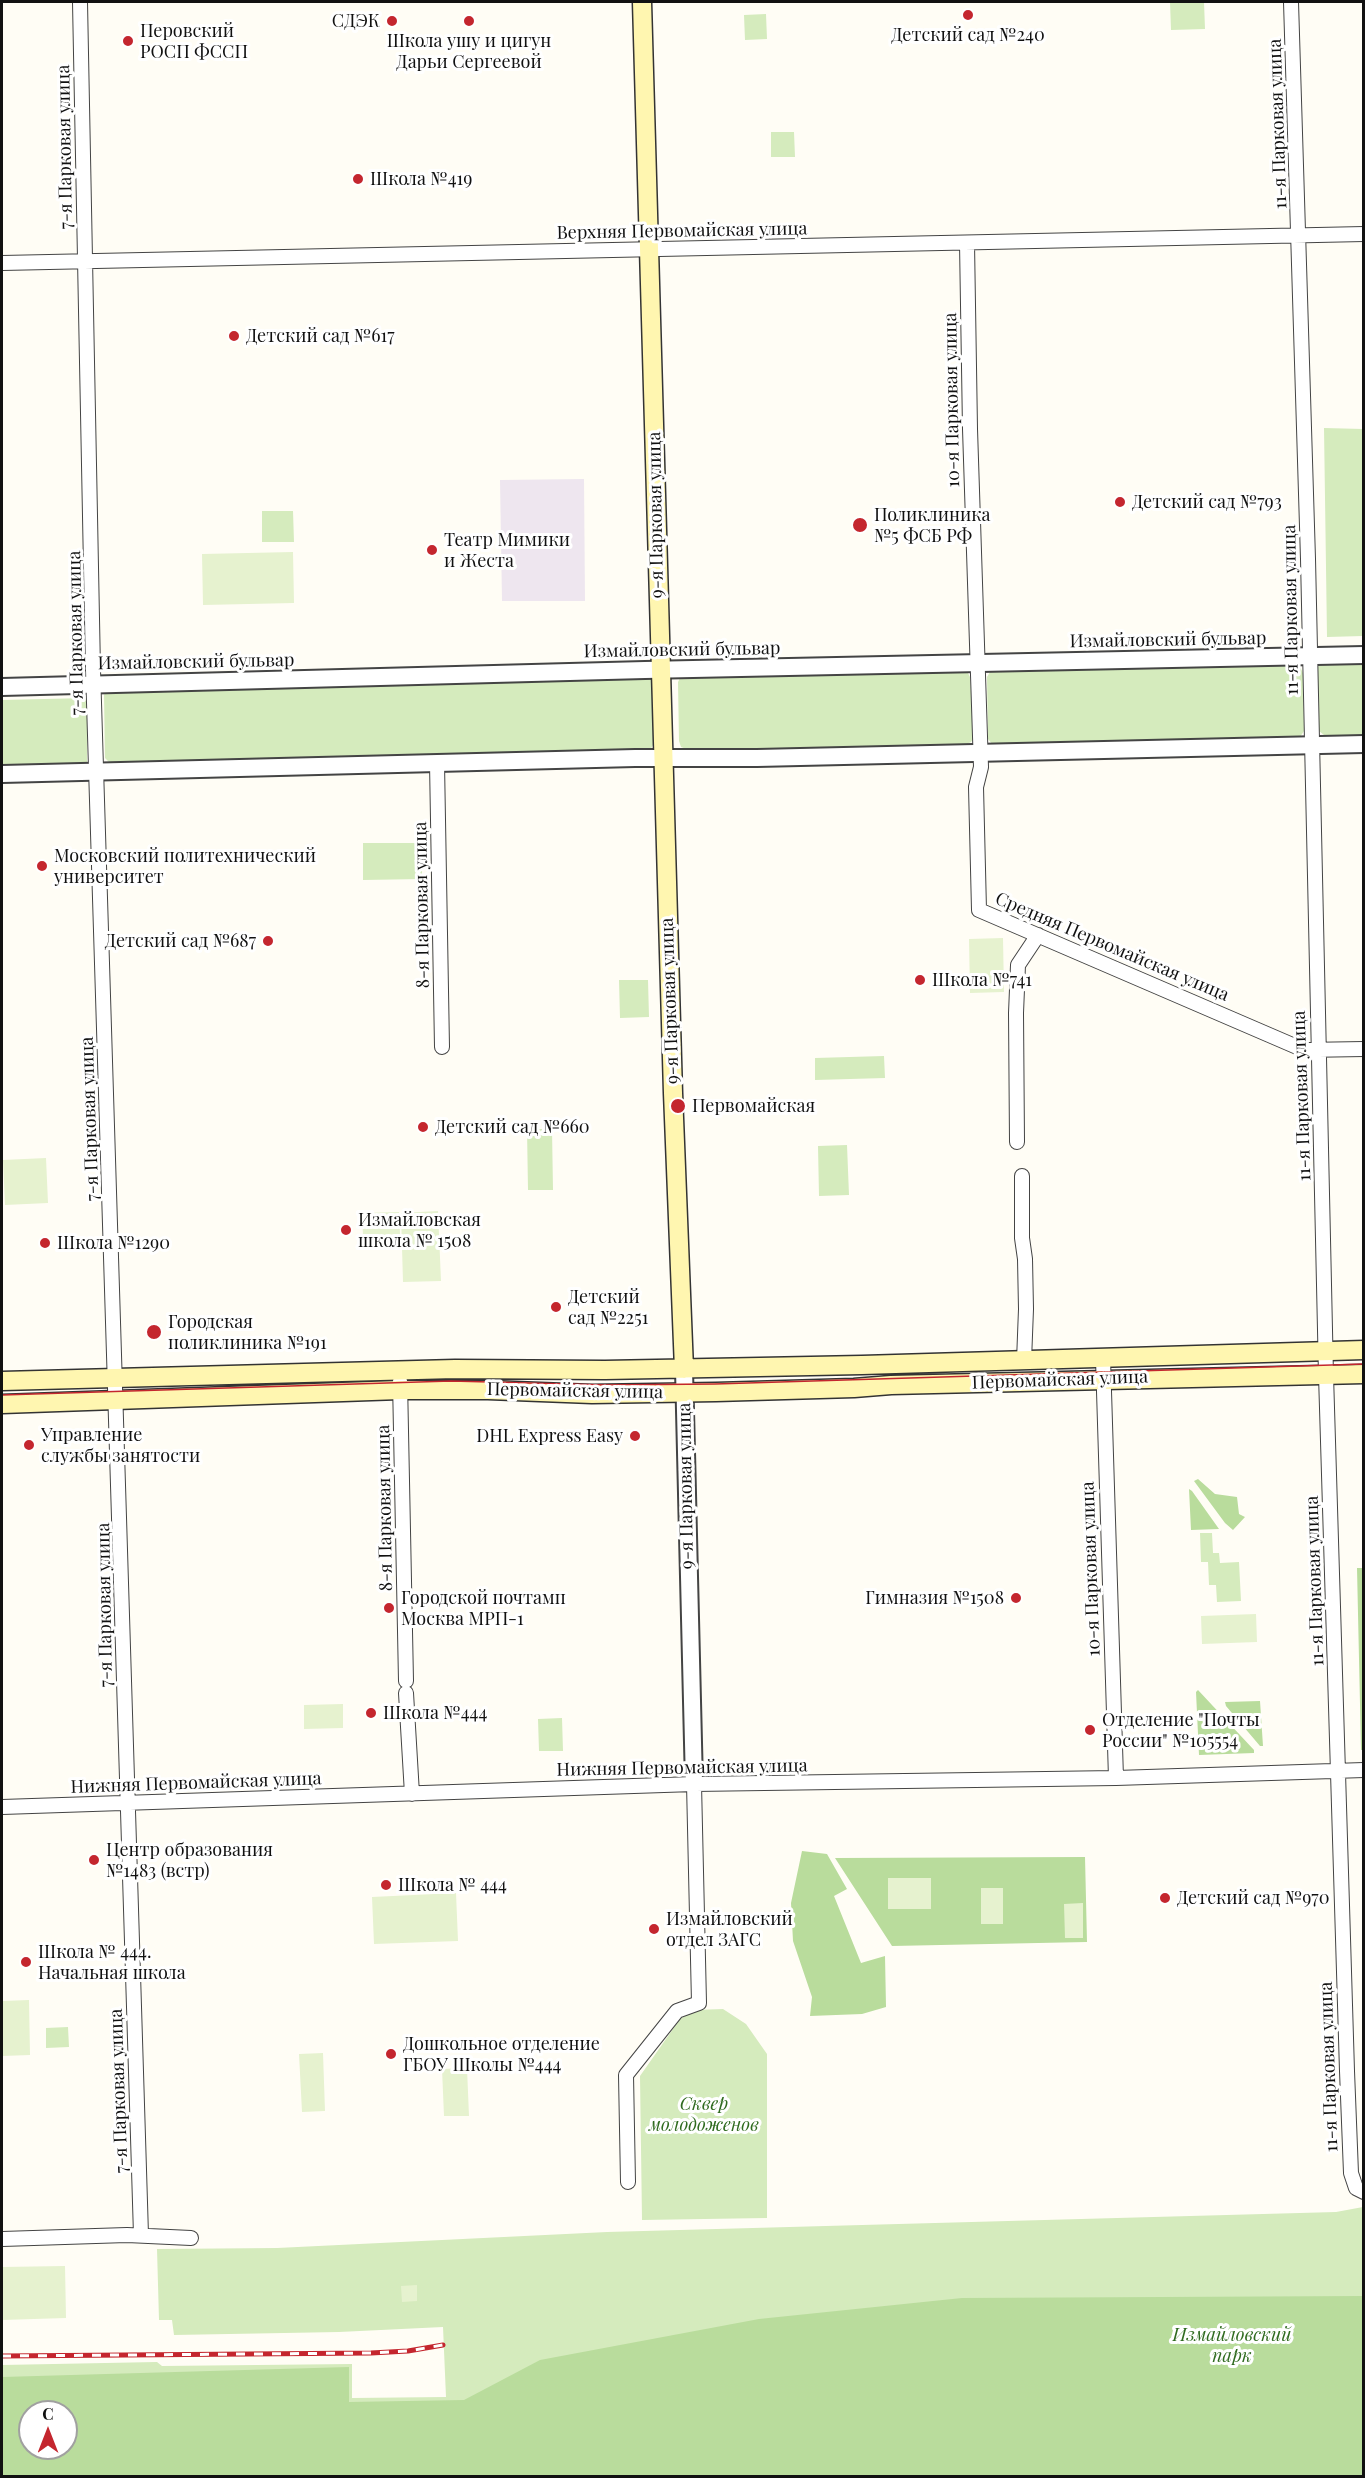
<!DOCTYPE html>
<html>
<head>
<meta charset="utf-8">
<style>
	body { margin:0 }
	#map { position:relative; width:1365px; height:2478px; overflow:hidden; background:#fffdf5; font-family:"Playfair Display",serif }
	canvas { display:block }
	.frame { position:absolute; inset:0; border:3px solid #111; pointer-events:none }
	.north { position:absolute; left:18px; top:2400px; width:60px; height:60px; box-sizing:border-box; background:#fff; border:2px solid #a0a0a0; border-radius:50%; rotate:0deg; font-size:16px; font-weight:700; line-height:24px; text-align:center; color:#111 }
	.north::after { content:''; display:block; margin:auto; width:21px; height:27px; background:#c4262e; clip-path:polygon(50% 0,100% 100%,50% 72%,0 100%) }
</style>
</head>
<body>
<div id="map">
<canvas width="1365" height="2478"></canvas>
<div class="frame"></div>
<div class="north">С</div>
</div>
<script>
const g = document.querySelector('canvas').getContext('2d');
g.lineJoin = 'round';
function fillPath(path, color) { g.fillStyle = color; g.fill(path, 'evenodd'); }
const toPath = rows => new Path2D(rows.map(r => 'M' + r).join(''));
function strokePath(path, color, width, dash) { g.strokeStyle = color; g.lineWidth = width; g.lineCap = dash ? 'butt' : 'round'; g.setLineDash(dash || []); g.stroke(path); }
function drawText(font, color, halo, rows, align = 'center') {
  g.font = font + ' "Playfair Display",serif'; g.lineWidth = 6; g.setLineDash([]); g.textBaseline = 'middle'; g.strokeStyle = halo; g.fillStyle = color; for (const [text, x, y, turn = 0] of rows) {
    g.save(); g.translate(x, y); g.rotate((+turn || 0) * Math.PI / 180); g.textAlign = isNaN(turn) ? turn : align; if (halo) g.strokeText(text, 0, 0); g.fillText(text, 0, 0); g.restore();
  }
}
fillPath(toPath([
	[584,479,585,601,502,601,500,480]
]), '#eee6ef');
fillPath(toPath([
	[1170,2,1204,2,1205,29,1171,30],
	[766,14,767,39,745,40,744,15],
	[771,132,794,132,795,157,771,157],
	[1324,428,1363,429,1363,636,1327,637],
	[262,511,293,511,294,542,262,542],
	[1363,661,1363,738,1329,739,1319,731,1317,670,1319,664],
	[1293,665,1300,667,1303,673,1304,731,1300,737,1293,739,993,745,988,739,987,677,990,672,997,670],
	[967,671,970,677,974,737,971,742,965,745,692,751,681,747,679,741,678,682,680,678],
	[652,677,654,683,655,742,650,750,111,764,105,758,104,695,106,690],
	[87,698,87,765,2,767,2,700],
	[363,843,422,843,422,879,363,880],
	[619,980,648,980,649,1017,620,1018],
	[884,1056,885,1078,815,1080,815,1058],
	[527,1129,552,1129,553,1190,528,1190],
	[847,1145,849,1195,819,1196,818,1146],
	[1200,1533,1212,1533,1213,1553,1219,1553,1220,1563,1239,1562,1241,1601,1217,1602,1216,1585,1209,1585,1208,1562,1201,1562],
	[562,1718,563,1751,539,1751,538,1719],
	[723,2009,746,2024,767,2054,767,2218,642,2220,640,2076,680,2019,695,2010],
	[68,2027,69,2047,46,2048,46,2028],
	[1363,2207,1363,2476,2,2476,2,2365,157,2362,162,2366,352,2364,352,2398,446,2397,443,2327,339,2332,174,2335,172,2320,159,2320,157,2249,277,2248,607,2232,1336,2212],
	[30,2412,66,2412,66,2448,30,2448]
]), '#d5ebbd');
fillPath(toPath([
	[1198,1479,1215,1494,1237,1497,1239,1514,1245,1517,1233,1530,1225,1523,1194,1481],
	[1189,1489,1192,1491,1219,1529,1191,1530],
	[1357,1568,1364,1568,1363,1750,1361,1750],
	[1198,1690,1254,1750,1254,1753,1199,1755,1196,1692],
	[1260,1701,1263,1746,1260,1746,1226,1706,1225,1702],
	[802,1851,827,1854,847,1889,834,1896,861,1963,885,1956,886,2007,862,2014,810,2016,812,1997,793,1941,791,1903],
	[1085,1857,1087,1942,892,1946,835,1858],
	[1363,2296,1363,2476,2,2476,2,2377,349,2367,349,2402,464,2400,540,2360,759,2319,962,2298],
	[30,2412,66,2412,66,2448,30,2448]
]), '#b9dc9c');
fillPath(toPath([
	[293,552,294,603,203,605,202,554],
	[1003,938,1004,992,970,993,969,939],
	[46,1158,48,1203,5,1205,3,1160],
	[438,1211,441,1281,403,1282,401,1213],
	[399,1212,400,1234,363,1236,362,1213],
	[1256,1614,1257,1642,1202,1644,1201,1616],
	[343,1704,343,1728,304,1729,304,1705],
	[888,1878,931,1878,931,1909,888,1909],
	[981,1888,1003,1888,1003,1924,981,1924],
	[456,1893,458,1941,374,1944,372,1897],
	[1083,1903,1083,1938,1065,1938,1064,1904],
	[29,2000,30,2055,2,2056,2,2001],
	[323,2053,325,2111,302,2112,299,2054],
	[467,2068,469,2116,444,2116,442,2069],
	[65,2266,66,2318,2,2320,2,2267],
	[417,2285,417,2301,402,2302,401,2286]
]), '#e6f2cf');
const minor = toPath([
	[80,2,93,670,141,2235],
	[1291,2,1308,559,1326,1375,1347,2071,1351,2173,1356,2188,1364,2192],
	[967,243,970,429,981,767,976,787,979,910,1304,1050,1364,1049],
	[2,263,1364,234],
	[437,763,442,1047],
	[1017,1142,1016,1013,1018,965,1038,935],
	[1022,1176,1022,1238,1025,1259,1026,1309,1024,1361],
	[1103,1359,1116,1778],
	[400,1381,406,1681],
	[406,1693,412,1794],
	[2,1807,694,1784,1116,1778,1364,1770],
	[628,2182,626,2075,677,2011,699,2003,694,1784],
	[2,2239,127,2235,191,2238]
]);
const tertiary = toPath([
	[2,687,645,670,1364,655],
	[2,774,635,758,757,758,1364,744],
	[684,1369,694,1784]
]);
const secondary = toPath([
	[642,2,673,1093,684,1369],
	[2,1381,455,1369,605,1370,862,1365,1364,1350],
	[2,1404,400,1390,488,1390,592,1394,716,1392,854,1388,891,1385,1364,1374]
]);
strokePath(minor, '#444', 16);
strokePath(tertiary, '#444', 20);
strokePath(secondary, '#333', 21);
strokePath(minor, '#fff', 14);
strokePath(tertiary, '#fff', 16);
strokePath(secondary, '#fff6b0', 18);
strokePath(toPath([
	[2,1395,451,1381,605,1385,715,1384,1364,1364]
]), '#c4262e', 1.5);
const rail = toPath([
	[2,2356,371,2353,408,2351,443,2345]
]);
strokePath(rail, '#c4262e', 5);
strokePath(rail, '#fff', 3, [9]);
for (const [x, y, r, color] of [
	[968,15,6,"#c4262e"],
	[392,21,6,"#c4262e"],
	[469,21,6,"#c4262e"],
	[128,41,6,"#c4262e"],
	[358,179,6,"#c4262e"],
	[234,336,6,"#c4262e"],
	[1120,502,6,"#c4262e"],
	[860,525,8,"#c4262e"],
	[432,550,6,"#c4262e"],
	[42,866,6,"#c4262e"],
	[268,941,6,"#c4262e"],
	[920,980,6,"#c4262e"],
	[678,1106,8,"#c4262e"],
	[423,1127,6,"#c4262e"],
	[346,1230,6,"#c4262e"],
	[45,1243,6,"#c4262e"],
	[556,1307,6,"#c4262e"],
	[154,1332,8,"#c4262e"],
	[635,1436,6,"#c4262e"],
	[29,1445,6,"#c4262e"],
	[1016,1598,6,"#c4262e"],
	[389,1608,6,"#c4262e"],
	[371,1713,6,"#c4262e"],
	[1090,1730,6,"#c4262e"],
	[94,1860,6,"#c4262e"],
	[386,1885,6,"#c4262e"],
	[1165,1898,6,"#c4262e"],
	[654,1929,6,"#c4262e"],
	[26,1962,6,"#c4262e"],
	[391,2054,6,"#c4262e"]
]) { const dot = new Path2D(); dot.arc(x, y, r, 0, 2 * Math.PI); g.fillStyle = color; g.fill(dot); strokePath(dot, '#fff', 2); }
drawText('18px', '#111', '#fff', [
	["СДЭК",380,21,"right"],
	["Перовский",140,31],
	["РОСП ФССП",140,52],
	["Детский сад №240",968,35,"center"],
	["Школа ушу и цигун",469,41,"center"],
	["Дарьи Сергеевой",469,62,"center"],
	["Школа №419",370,179],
	["Детский сад №617",246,336],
	["Детский сад №793",1132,502],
	["Поликлиника",874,515],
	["№5 ФСБ РФ",874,536],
	["Театр Мимики",444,540],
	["и Жеста",444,561],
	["Московский политехнический",54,856],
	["университет",54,877],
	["Детский сад №687",256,941,"right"],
	["Школа №741",932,980],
	["Первомайская",692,1106],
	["Детский сад №660",435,1127],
	["Измайловская",358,1220],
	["школа № 1508",358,1241],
	["Школа №1290",57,1243],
	["Детский",568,1297],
	["сад №2251",568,1318],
	["Городская",168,1322],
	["поликлиника №191",168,1343],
	["Управление",41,1435],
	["cлужбы занятости",41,1456],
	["DHL Express Easy",623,1436,"right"],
	["Городской почтамп",401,1598],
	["Москва МРП-1",401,1619],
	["Гимназия №1508",1004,1598,"right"],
	["Школа №444",383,1713],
	["Отделение \"Почты",1102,1720],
	["России\" №105554",1102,1741],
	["Центр образования",106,1850],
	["№1483 (встр)",106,1871],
	["Школа № 444",398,1885],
	["Детский сад №970",1177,1898],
	["Измайловский",666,1919],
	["отдел ЗАГС",666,1940],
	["Школа № 444.",38,1952],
	["Начальная школа",38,1973],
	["Дошкольное отделение",403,2044],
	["ГБОУ Школы №444",403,2065]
], 'left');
drawText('18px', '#111', '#fff', [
	["11-я Парковая улица",1278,124,-92],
	["7-я Парковая улица",65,147,-91],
	["Верхняя Первомайская улица",682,231,-1],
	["10-я Парковая улица",952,400,-91],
	["9-я Парковая улица",656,515,-91],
	["11-я Парковая улица",1291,610,-91],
	["7-я Парковая улица",76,633,-91],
	["Измайловский бульвар",1168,640,-1],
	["Измайловский бульвар",682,650,-1],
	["Измайловский бульвар",196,662,-1],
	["8-я Парковая улица",422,905,-91],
	["Средняя Первомайская улица",1112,947,23],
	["9-я Парковая улица",670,1001,-92],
	["11-я Парковая улица",1302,1096,-92],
	["7-я Парковая улица",90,1119,-92],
	["Первомайская улица",1060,1380,-2],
	["Первомайская улица",575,1391,1],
	["9-я Парковая улица",686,1486,-91],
	["8-я Парковая улица",385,1508,-91],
	["10-я Парковая улица",1091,1569,-92],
	["11-я Парковая улица",1315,1581,-92],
	["7-я Парковая улица",105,1605,-91],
	["Нижняя Первомайская улица",682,1768,-1],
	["Нижняя Первомайская улица",196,1783,-2],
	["11-я Парковая улица",1329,2067,-92],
	["7-я Парковая улица",119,2091,-92]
]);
drawText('italic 18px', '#2f6b1f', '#fff', [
	["Сквер",704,2104],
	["молодоженов",704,2125],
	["Измайловский",1232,2335],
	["парк",1232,2356]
]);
</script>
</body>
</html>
